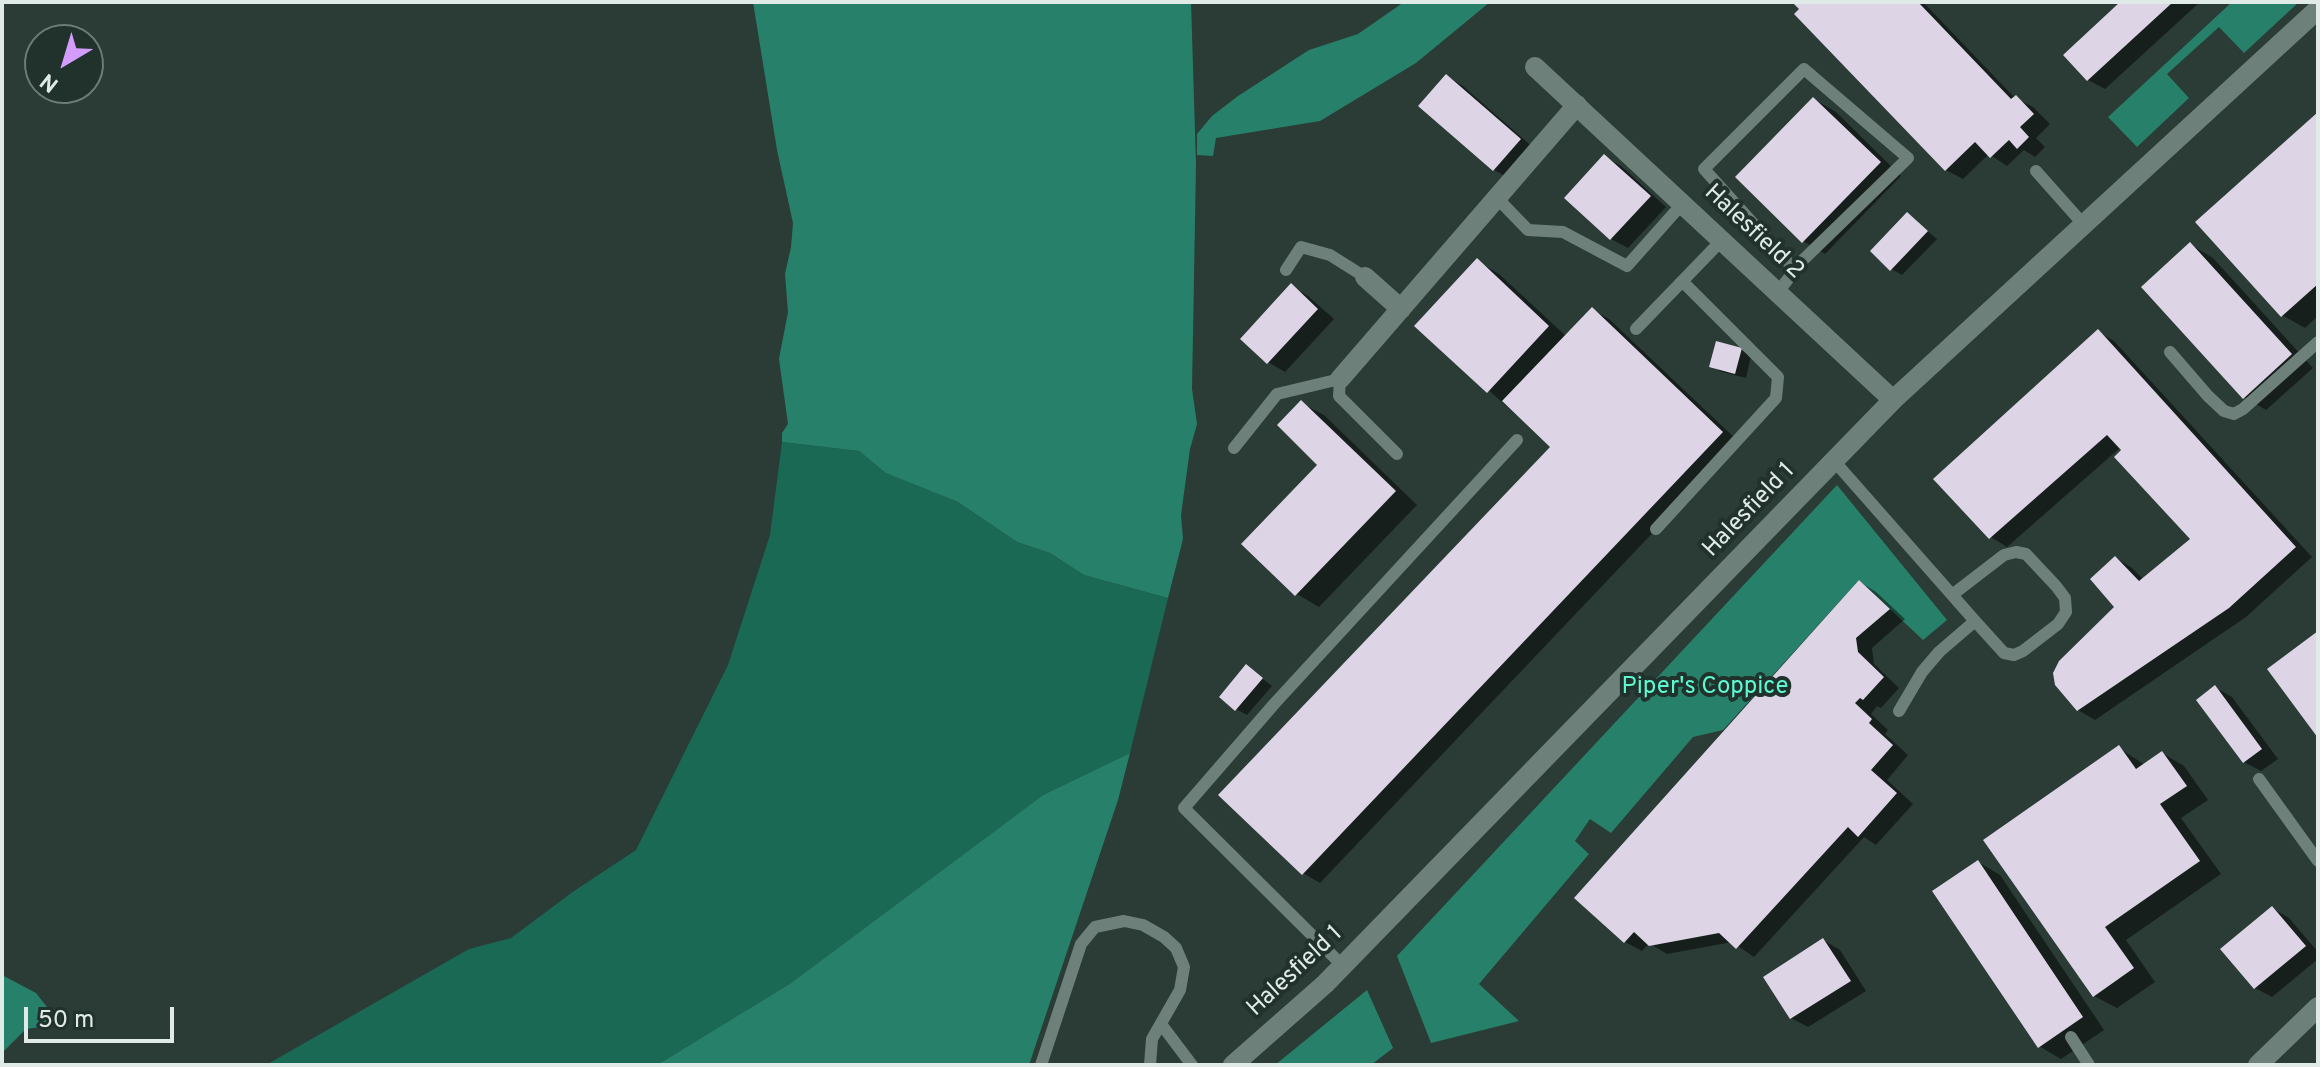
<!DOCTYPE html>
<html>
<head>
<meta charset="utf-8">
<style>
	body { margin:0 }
	#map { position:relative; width:2320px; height:1067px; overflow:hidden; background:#2b3b36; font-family:Overpass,sans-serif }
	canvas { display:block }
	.frame { position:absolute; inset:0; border:4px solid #e0eae6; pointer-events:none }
	.north { position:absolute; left:24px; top:24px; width:80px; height:80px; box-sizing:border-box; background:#21312c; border:2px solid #6d7b76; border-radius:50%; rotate:218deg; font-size:22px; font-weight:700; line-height:32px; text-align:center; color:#e0eae6 }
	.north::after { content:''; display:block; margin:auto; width:28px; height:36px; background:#d39cfd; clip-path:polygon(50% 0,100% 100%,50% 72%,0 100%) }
	.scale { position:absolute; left:24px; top:1007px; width:150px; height:36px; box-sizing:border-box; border:4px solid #e0eae6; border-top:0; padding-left:10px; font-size:24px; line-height:28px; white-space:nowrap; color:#e0eae6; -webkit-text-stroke:6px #21312c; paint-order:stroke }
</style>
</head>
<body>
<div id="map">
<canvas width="2320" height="1067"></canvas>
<div class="frame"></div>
<div class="north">N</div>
<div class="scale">50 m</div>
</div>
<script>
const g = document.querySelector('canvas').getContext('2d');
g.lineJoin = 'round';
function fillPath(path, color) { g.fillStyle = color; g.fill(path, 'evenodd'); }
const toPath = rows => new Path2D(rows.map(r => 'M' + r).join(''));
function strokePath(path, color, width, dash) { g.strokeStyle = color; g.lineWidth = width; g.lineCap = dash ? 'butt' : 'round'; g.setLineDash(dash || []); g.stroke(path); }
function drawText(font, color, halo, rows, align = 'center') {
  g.font = font + ' Overpass,sans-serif'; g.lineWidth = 8; g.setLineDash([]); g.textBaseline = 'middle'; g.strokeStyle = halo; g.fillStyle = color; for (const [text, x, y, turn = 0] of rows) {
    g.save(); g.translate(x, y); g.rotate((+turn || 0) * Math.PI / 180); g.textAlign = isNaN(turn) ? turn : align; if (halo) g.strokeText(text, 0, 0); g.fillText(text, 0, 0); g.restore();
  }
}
fillPath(toPath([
	[782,442,859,451,887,473,958,502,1017,542,1050,553,1084,575,1168,598,1130,753,1043,795,791,983,657,1065,266,1065,469,949,511,938,574,891,636,850,728,665,770,535]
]), '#196955');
fillPath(toPath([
	[753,2,1191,2,1196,165,1192,389,1197,424,1190,449,1181,515,1183,539,1168,598,1084,575,1050,553,1017,542,958,502,886,473,859,451,782,442,782,433,788,424,779,359,788,312,785,274,791,247,793,223,777,150],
	[1404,2,1490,2,1416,63,1320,121,1216,138,1213,156,1197,155,1197,134,1212,116,1238,96,1309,50,1358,34],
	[2232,2,2299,2,2244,53,2219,27,2167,74,2189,98,2137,147,2108,117],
	[1837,485,1947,620,1923,640,1859,580,1723,730,1693,737,1611,833,1590,819,1575,841,1589,854,1479,984,1519,1021,1431,1043,1397,956],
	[1130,753,1118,800,1029,1065,657,1065,791,983,1043,795],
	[2,975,36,993,54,1016,47,1026,26,1029,2,1053],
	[1367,990,1393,1048,1371,1065,1275,1065]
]), '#27816a');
fillPath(toPath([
	[1795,2,1923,2,2015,98,2033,107,2050,124,2036,138,2045,147,2035,157,2024,150,2007,166,1989,154,1963,179,1946,170],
	[2123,2,2200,2,2105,89,2088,80],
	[1447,76,1463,86,1536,150,1511,179,1494,170],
	[1814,99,1836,112,1901,176,1825,254,1803,241],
	[2318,115,2318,316,2305,328,2282,315],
	[1605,157,1621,166,1666,207,1628,248,1611,239,1567,198],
	[1908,215,1937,239,1902,275,1891,269],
	[2191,245,2213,258,2313,368,2266,410,2244,397],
	[1477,261,1499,274,1566,336,1592,309,1609,319,1739,442,1320,883,1303,873,1552,447,1417,326],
	[1292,286,1308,296,1334,319,1285,372,1268,362],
	[2098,332,2114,341,2312,557,2246,617,2095,720,2078,710,2117,607,2116,558,2132,568,2144,580,2193,540,2121,447,2007,547,1991,537],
	[1741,350,1751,356,1746,378,1722,372,1711,366],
	[1301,403,1324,415,1417,505,1319,607,1297,594,1244,544,1320,465],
	[1860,582,1876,592,1905,619,1872,648,1874,664,1899,688,1881,708,1877,706,1871,714,1888,730,1885,734,1908,755,1887,780,1913,804,1876,845,1864,837,1754,957,1732,942,1667,954,1649,943,1642,951,1625,942],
	[1247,667,1272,686,1247,715,1236,709],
	[2216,688,2232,697,2278,759,2261,771,2244,762],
	[2119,748,2145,765,2162,753,2184,766,2208,800,2181,818,2221,874,2126,940,2155,982,2117,1008,2094,996],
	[1978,862,2000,875,2104,1030,2061,1059,2039,1046],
	[2272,908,2289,918,2318,952,2318,959,2272,997,2255,988],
	[1823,940,1840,950,1866,991,1808,1027,1791,1018]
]), '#0007');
fillPath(toPath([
	[1792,2,1918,2,2011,99,2016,95,2034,114,2020,127,2029,137,2017,149,2009,140,1990,158,1975,142,1945,171,1794,14,1799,9],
	[2120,2,2173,2,2087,81,2063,55],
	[1446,74,1521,139,1493,171,1418,106],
	[1813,97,1881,162,1802,243,1735,177],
	[2318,112,2318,284,2281,317,2195,222],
	[1604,154,1651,196,1610,240,1564,198],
	[1907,212,1928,231,1890,271,1870,251],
	[2190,242,2292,354,2243,399,2141,287],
	[1477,258,1549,326,1487,393,1414,326],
	[1291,283,1318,309,1267,364,1240,339],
	[1592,307,1723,432,1302,875,1218,795,1550,447,1502,401],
	[2098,329,2296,547,2229,608,2077,711,2055,685,2053,673,2059,661,2114,607,2090,579,2115,556,2139,581,2190,539,2114,457,2121,450,2107,435,1989,539,1933,479],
	[1716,341,1742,348,1735,374,1709,367],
	[1301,400,1396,491,1295,596,1241,544,1317,465,1277,425],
	[1859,580,1890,609,1856,638,1858,652,1884,677,1863,700,1860,698,1855,703,1872,719,1869,723,1893,745,1871,770,1897,793,1858,837,1848,827,1736,949,1719,933,1649,946,1634,932,1624,943,1574,898],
	[2318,631,2318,738,2267,669],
	[1246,664,1263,678,1235,711,1219,697],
	[2215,685,2262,749,2243,763,2196,700],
	[2119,745,2136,769,2162,751,2187,786,2160,804,2200,861,2105,927,2134,968,2093,997,1983,840],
	[1978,860,2083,1017,2038,1048,1932,891],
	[2272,906,2306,946,2254,989,2220,949],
	[1823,938,1851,981,1790,1019,1763,977]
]), '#ddd5e5');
strokePath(toPath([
	[2036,171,2084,225],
	[1497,198,1528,230,1563,232,1627,266,1683,203],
	[1286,270,1301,247,1330,255,1365,277],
	[1778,292,1802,261,1908,158,1804,69,1704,169,1795,270],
	[1636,329,1722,240],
	[2170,352,2208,396,2224,411,2234,414,2243,409,2318,342],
	[1234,448,1277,394,1340,379,1339,396,1397,454],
	[1835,462,1975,621,2004,653,2014,655,2023,651,2058,624,2066,612,2065,598,2056,586,2026,554,2016,552,2004,555,1952,595],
	[1656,529,1776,398,1778,377,1682,281],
	[1899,711,1922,672,1939,652,1975,621],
	[2259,779,2318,861],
	[1343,966,1184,808,1275,703,1517,440],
	[1161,1024,1192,1065],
	[2071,1037,2089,1065],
	[1041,1065,1081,944,1095,927,1124,921,1143,925,1164,937,1176,948,1184,967,1180,990,1152,1039,1150,1065]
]), '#6e807a', 12);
strokePath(toPath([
	[1535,67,1893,400],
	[1365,277,1401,309],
	[1340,379,1577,105],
	[2258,1065,2318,1007]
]), '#6e807a', 20);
strokePath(toPath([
	[1233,1065,1325,984,1893,400,2318,9]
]), '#6e807a', 20);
drawText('24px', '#e0eae6', '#21312c', [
	["Halesfield 2",1753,233,43],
	["Halesfield 1",1750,511,-46],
	["Halesfield 1",1296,972,-43]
]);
drawText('24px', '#5df9d0', '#21312c', [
	["Piper's Coppice",1705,688]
]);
</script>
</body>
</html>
